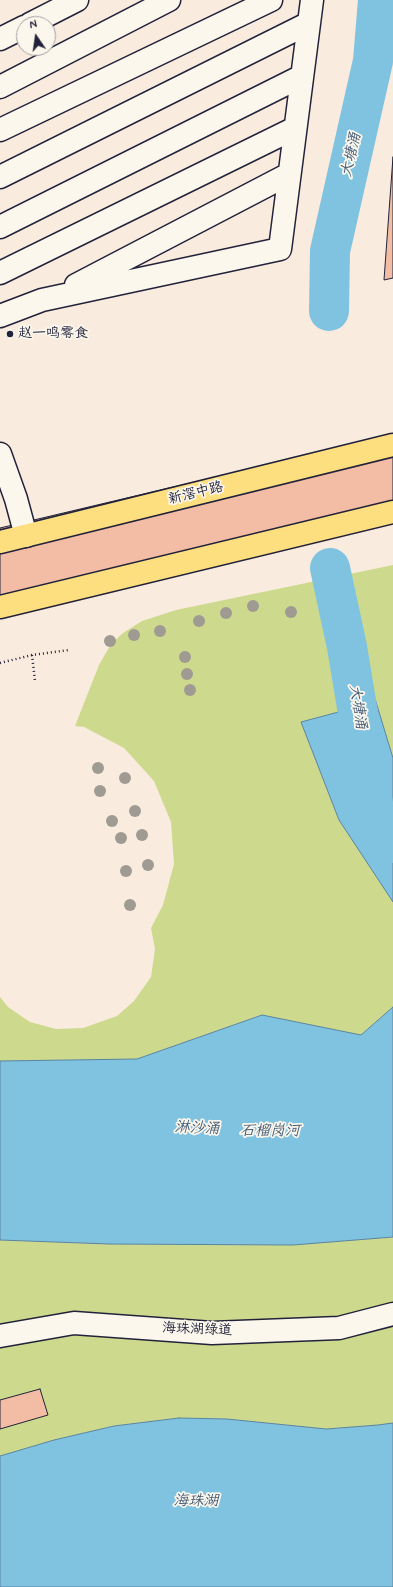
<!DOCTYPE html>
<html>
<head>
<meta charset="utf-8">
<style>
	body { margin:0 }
	#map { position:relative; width:393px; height:1587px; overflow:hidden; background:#f9ebde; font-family:Mynerve,sans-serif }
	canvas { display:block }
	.north { position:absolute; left:16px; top:16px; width:40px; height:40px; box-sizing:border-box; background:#fbf7ec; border:1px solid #a4a2a5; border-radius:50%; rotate:347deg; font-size:11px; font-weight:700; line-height:16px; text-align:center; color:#22223b }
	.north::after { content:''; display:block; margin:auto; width:14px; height:18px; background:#22223b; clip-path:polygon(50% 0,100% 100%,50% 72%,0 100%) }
</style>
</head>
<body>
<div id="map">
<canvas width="393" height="1587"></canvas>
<div class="north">N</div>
</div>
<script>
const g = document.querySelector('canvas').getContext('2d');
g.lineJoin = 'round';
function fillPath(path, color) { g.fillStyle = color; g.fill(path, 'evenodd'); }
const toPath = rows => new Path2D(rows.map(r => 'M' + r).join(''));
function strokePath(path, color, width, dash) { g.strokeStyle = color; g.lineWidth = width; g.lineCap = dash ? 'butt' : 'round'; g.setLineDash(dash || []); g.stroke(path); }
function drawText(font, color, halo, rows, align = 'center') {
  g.font = font + ' Mynerve,"LXGW WenKai TC",sans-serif'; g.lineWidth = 3.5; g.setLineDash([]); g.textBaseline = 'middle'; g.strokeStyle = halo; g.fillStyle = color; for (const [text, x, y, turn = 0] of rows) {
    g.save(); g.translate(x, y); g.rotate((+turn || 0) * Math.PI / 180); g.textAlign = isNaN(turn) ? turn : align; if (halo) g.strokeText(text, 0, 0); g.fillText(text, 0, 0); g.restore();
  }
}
fillPath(toPath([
	[393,565,393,758,376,702,301,722,339,820,393,902,393,1007,361,1035,261,1015,137,1059,0,1061,0,997,8,1007,30,1022,56,1029,83,1028,117,1016,134,1001,151,977,155,949,151,928,163,905,174,864,171,822,154,781,124,748,84,727,75,726,99,665,111,644,123,633,142,621,176,610],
	[393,1237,393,1423,378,1425,326,1429,227,1419,179,1418,114,1426,54,1440,0,1456,0,1240,109,1244,293,1245]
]), '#cdda8e');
const water = toPath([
	[376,702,393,758,393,902,339,820,301,722,376,702],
	[393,1007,393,1237,293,1245,109,1244,0,1240,0,1061,137,1059,262,1015,361,1035,393,1007],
	[179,1418,227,1419,326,1429,378,1425,393,1423,393,1587,0,1587,0,1456,54,1440,114,1426,179,1418]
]);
fillPath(water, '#80c3e1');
strokePath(water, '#5a839f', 1);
strokePath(toPath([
	[329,311,330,251,373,61,378,0],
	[330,568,347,647,374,810,393,843]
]), '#80c3e1', 40);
const building = toPath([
	[393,157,393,278,384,280,393,157],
	[393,435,393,519,0,609,0,528,393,435],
	[40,1389,48,1415,0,1429,0,1400,40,1389]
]);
fillPath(building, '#f2bda4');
strokePath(building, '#22223b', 1);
const minor = toPath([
	[30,24,77,0],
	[0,39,24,27],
	[0,87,169,0],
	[0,130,271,0],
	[0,177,309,23],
	[0,227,302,76],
	[0,273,295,128],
	[76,285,289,174],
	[0,316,42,300,280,249,312,0],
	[0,454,16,499,26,536],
	[0,1336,74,1323,212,1333,339,1328,393,1314]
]);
const highway = toPath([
	[0,542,393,445],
	[0,607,393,512]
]);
strokePath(minor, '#22223b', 25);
strokePath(highway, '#22223b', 25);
strokePath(toPath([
	[32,655,35,681],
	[0,663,32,655,69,650]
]), '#22223b', 2.5, [1, 3]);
strokePath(minor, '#fbf7ec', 22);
strokePath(highway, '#fedf80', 22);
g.fillStyle = '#9f9b92';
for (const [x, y] of [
	[253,606],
	[291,612],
	[226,613],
	[199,621],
	[160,631],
	[134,635],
	[110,641],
	[185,657],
	[187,674],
	[190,690],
	[98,768],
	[125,778],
	[100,791],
	[135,811],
	[112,821],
	[142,835],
	[121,838],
	[148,865],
	[126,871],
	[130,905]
]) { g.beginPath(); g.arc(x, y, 6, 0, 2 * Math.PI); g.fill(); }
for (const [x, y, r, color] of [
	[10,334,4,"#22223b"]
]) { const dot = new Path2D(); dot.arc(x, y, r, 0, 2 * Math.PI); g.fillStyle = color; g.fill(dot); strokePath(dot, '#fbf7ec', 1.5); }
drawText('14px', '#22223b', '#fbf7ec', [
	["赵一鸣零食",18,334]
], 'left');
drawText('14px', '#22223b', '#fbf7ec', [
	["新滘中路",196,494,-14],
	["海珠湖绿道",197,1330,2]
]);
drawText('italic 15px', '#435a75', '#fbf7ec', [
	["大塘涌",352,155,-77],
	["大塘涌",357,707,81],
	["淋沙涌",197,1129,2],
	["石榴岗河",270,1132],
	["海珠湖",196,1502]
]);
</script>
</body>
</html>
